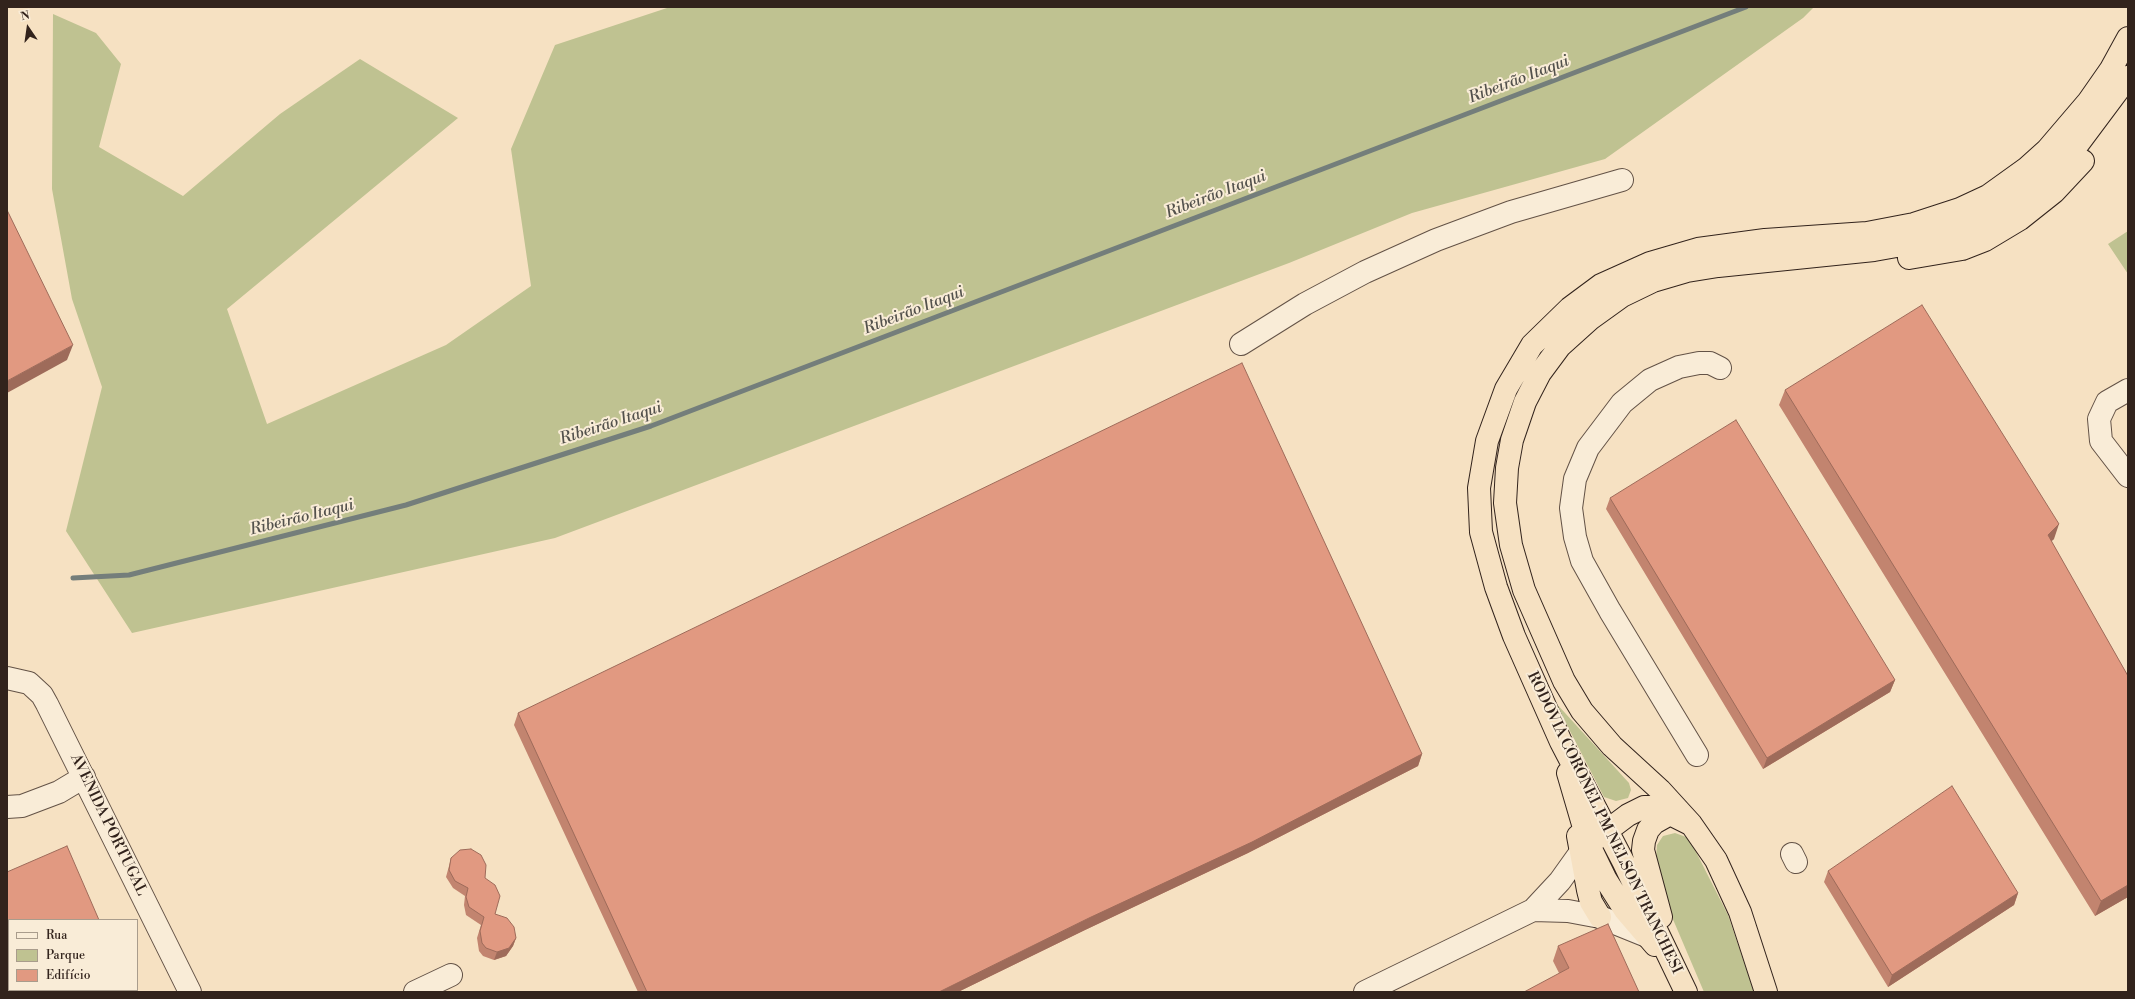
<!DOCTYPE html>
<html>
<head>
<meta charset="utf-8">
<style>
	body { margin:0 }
	#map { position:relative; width:2135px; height:999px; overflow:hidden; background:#f6e1c2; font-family:"Libre Bodoni",serif }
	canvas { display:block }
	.frame { position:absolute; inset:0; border:8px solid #32231c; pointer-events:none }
	.legend { position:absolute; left:8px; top:919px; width:130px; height:72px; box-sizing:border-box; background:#f9ecd7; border:1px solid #a99c8c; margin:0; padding:5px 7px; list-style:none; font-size:12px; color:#32231c }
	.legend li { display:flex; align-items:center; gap:8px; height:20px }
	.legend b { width:20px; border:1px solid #a99c8c }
	.north { position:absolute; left:8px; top:8px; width:40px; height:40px; -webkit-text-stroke:3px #f9ecd7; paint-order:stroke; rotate:347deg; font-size:11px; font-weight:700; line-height:16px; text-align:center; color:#32231c }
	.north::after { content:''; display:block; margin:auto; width:14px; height:18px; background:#32231c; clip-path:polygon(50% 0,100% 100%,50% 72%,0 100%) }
</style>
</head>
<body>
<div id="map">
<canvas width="2135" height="999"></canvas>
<div class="frame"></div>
<ul class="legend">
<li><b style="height:5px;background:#f9ecd7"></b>Rua</li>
<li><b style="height:11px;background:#bfc291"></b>Parque</li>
<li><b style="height:11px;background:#e19981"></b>Edifício</li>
</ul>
<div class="north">N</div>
</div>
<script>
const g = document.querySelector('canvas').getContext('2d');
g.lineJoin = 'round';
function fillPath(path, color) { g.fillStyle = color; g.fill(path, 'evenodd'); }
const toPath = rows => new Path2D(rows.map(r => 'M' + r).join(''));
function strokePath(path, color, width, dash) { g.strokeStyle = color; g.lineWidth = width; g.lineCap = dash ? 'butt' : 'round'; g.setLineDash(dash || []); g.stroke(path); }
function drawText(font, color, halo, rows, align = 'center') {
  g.font = font + ' "Libre Bodoni",serif'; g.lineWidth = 4; g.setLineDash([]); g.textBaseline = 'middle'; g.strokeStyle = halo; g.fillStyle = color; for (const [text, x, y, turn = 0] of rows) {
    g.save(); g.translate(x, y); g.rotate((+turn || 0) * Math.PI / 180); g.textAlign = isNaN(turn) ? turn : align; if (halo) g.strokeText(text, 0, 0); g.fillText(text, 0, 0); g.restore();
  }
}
fillPath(toPath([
	[670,7,1814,7,1803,18,1605,159,1412,213,1289,263,555,538,132,633,66,531,102,387,72,299,52,189,53,14,96,33,121,64,99,147,183,196,280,114,360,59,458,118,227,309,267,424,446,345,531,286,511,149,555,45],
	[2128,231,2128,274,2108,244],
	[1555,702,1629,783,1631,790,1628,798,1616,801,1604,797],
	[1675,833,1686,837,1694,848,1728,915,1754,992,1704,992,1663,896,1656,858,1657,845,1663,836]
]), '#bfc291');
strokePath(toPath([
	[73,578,129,575,406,505,651,426,1746,7]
]), '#747e7b', 5);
const minor = toPath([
	[1241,344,1305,304,1365,272,1436,240,1511,212,1622,180],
	[2128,390,2107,402,2099,419,2101,441,2128,476],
	[7,678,29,683,42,695,47,704,190,992],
	[1697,755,1610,611,1582,561,1575,537,1571,508,1575,479,1588,448,1622,403,1650,380,1679,367,1699,363,1710,363,1720,368],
	[7,807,22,806,59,792,84,777],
	[1792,854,1796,862],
	[1533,910,1568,911,1600,917,1647,936],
	[415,992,451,975],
	[1365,992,1533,910,1560,881,1580,853]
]);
const highway = toPath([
	[1909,258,1962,249,1985,240,2020,219,2054,192,2083,161],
	[1568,773,1589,845,1606,880,1625,910,1655,945],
	[1578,836,1588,890,1591,902,1600,917],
	[1596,839,1628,815,1644,807,1661,807,1670,814],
	[1661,917,1643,850,1644,841,1648,830,1654,823,1670,814,1690,824],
	[1686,992,1624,863,1561,742,1514,636,1496,587,1481,532,1479,488,1487,441,1506,389,1532,345,1570,308,1601,285,1650,263,1698,249,1765,240,1867,233,1914,224,1960,209,1988,196,2027,168,2047,150,2088,102,2111,69,2128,38],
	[1766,992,1740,912,1716,860,1691,824,1660,790,1612,746,1582,711,1564,681,1524,590,1511,545,1505,503,1507,468,1512,440,1525,402,1540,373,1560,346,1590,319,1622,296,1653,281,1687,271,1718,266,1874,250,1919,242,1957,233,1991,218,2018,200,2075,148,2128,77]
]);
strokePath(minor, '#635246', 24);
strokePath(highway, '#32231c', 24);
strokePath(minor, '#f9ecd7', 22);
strokePath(highway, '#f6e1c2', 22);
fillPath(toPath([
	[1785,390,2054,539,2051,541,2128,676,2128,897,2095,916,1779,405],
	[1610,498,1895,680,1890,692,1763,769,1606,509],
	[518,713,1422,754,1418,766,1248,853,1085,930,958,992,638,992,514,725],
	[451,858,485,878,495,914,516,938,513,946,506,956,494,960,483,956,479,951,477,938,481,925,466,915,464,905,465,896,453,888,446,877,449,866],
	[1828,871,2018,893,2014,905,1888,987,1824,882],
	[1558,946,1639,992,1559,973,1553,961]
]), '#c2846f');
fillPath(toPath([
	[73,345,67,360,7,393,7,381],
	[2059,524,2054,539,2042,550,2048,535],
	[1895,680,1890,692,1763,769,1767,758],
	[1422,754,1418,766,1248,853,1085,930,958,992,939,992],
	[2128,885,2128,897,2095,916,2101,901],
	[2018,893,2014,905,1888,987,1892,975],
	[516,938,513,946,506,956,494,960,497,952],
	[9,964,9,974,7,975,7,965]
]), '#9e6b5a');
const building = toPath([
	[7,210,73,345,7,381,7,210],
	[1922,305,2059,524,2048,535,2128,676,2128,885,2101,901,1785,390,1922,305],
	[1242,363,1422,754,1252,842,1089,918,939,992,647,992,518,713,1242,363],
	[1736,420,1895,680,1767,758,1610,498,1736,420],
	[1952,786,2018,893,1892,975,1828,871,1952,786],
	[67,846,99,920,9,920,9,964,7,965,7,872,67,846],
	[471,849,481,855,486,865,485,878,495,885,500,896,495,914,507,918,514,927,516,938,509,948,497,952,486,948,482,943,480,931,484,917,469,907,466,897,468,888,455,881,449,870,451,858,460,850,471,849],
	[1608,924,1639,992,1524,992,1569,968,1558,946,1608,924],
	[12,990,117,990,118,992,7,992,12,990]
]);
fillPath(building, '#e19981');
strokePath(building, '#9e6b5a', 1);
drawText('15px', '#32231c', '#f9ecd7', [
	["RODOVIA CORONEL PM NELSON TRANCHESI",1604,823,64],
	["AVENIDA PORTUGAL",108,825,64]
]);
drawText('italic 16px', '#53514c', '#f9ecd7', [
	["Ribeirão Itaqui",1519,80,-21],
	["Ribeirão Itaqui",1216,195,-21],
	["Ribeirão Itaqui",914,311,-21],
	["Ribeirão Itaqui",611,424,-18],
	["Ribeirão Itaqui",302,518,-14]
]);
</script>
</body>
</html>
